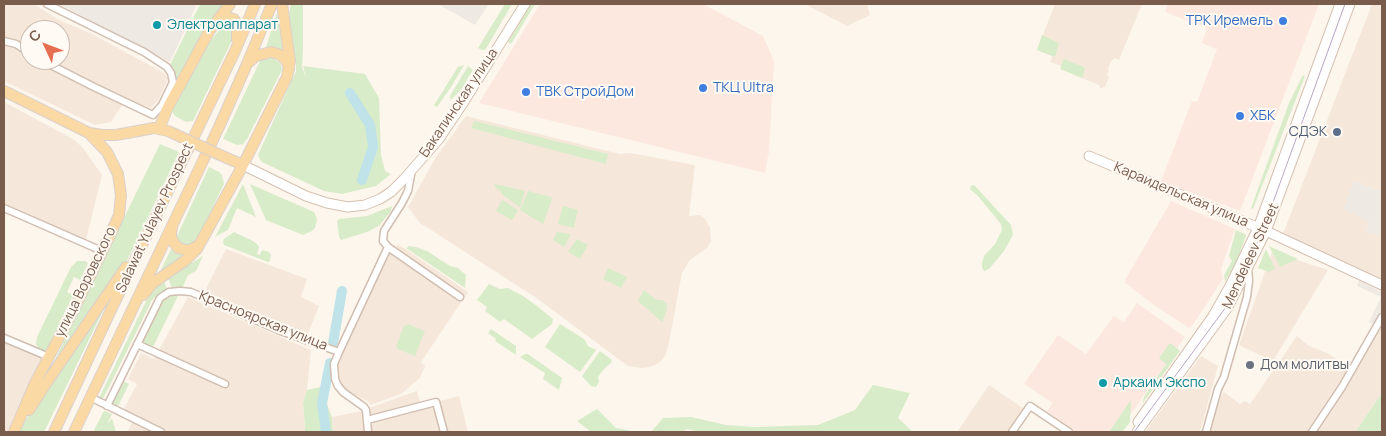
<!DOCTYPE html>
<html>
<head>
<meta charset="utf-8">
<style>
	body { margin:0 }
	#map { position:relative; width:1386px; height:436px; overflow:hidden; background:#fdf6ec; font-family:Manrope,sans-serif }
	canvas { display:block }
	.frame { position:absolute; inset:0; border:5px solid #7a5c4d; pointer-events:none }
	.north { position:absolute; left:20px; top:20px; width:50px; height:50px; box-sizing:border-box; background:#fffaf3; border:1px solid #cabbb1; border-radius:50%; rotate:313deg; font-size:14px; font-weight:700; line-height:20px; text-align:center; color:#7a5c4d }
	.north::after { content:''; display:block; margin:auto; width:18px; height:22px; background:#e76f51; clip-path:polygon(50% 0,100% 100%,50% 72%,0 100%) }
</style>
</head>
<body>
<div id="map">
<canvas width="1386" height="436"></canvas>
<div class="frame"></div>
<div class="north">С</div>
</div>
<script>
const g = document.querySelector('canvas').getContext('2d');
g.lineJoin = 'round';
function fillPath(path, color) { g.fillStyle = color; g.fill(path, 'evenodd'); }
const toPath = rows => new Path2D(rows.map(r => 'M' + r).join(''));
function strokePath(path, color, width, dash) { g.strokeStyle = color; g.lineWidth = width; g.lineCap = dash ? 'butt' : 'round'; g.setLineDash(dash || []); g.stroke(path); }
function drawText(font, color, halo, rows, align = 'center') {
  g.font = font + ' Manrope,sans-serif'; g.lineWidth = 4; g.setLineDash([]); g.textBaseline = 'middle'; g.strokeStyle = halo; g.fillStyle = color; for (const [text, x, y, turn = 0] of rows) {
    g.save(); g.translate(x, y); g.rotate((+turn || 0) * Math.PI / 180); g.textAlign = isNaN(turn) ? turn : align; if (halo) g.strokeText(text, 0, 0); g.fillText(text, 0, 0); g.restore();
  }
}
fillPath(toPath([
	[4,4,34,4,59,20,92,34,164,73,168,79,159,99,151,108,126,99,111,122,95,125,4,81],
	[30,30,60,30,60,60,30,60],
	[805,4,867,4,870,15,847,26],
	[1055,4,1142,4,1119,60,1115,58,1111,61,1108,69,1109,70,1107,76,1109,77,1105,87,1100,88,1099,85,1060,69,1061,66,1050,62,1052,56,1037,50],
	[1372,4,1382,4,1382,192,1354,181,1370,222,1366,232,1378,234,1382,225,1382,279,1283,234],
	[4,102,73,139,83,148,102,175,86,240,4,203],
	[466,116,620,154,630,153,695,165,689,216,700,215,704,218,710,227,711,241,708,247,689,261,682,273,668,347,665,356,661,361,655,365,649,367,641,368,628,366,535,297,420,223,408,207,436,157],
	[398,244,468,292,421,362,425,366,420,378,401,394,370,405,368,401,346,391,338,382,338,343,377,261,395,248],
	[226,249,307,279,301,297,319,306,307,336,256,314,205,291],
	[1272,252,1328,270,1273,361,1239,345],
	[188,297,311,350,307,390,303,403,305,429,304,432,127,432,136,416,123,411,137,384,128,379,141,353,154,359],
	[1382,325,1382,393,1355,432,1315,432,1350,381],
	[1297,336,1309,346,1329,354,1350,367,1307,432,1207,432,1216,402,1224,392,1240,404,1245,401,1250,404],
	[4,342,42,359,9,432,4,432],
	[1201,356,1218,366,1200,432,1145,432],
	[989,385,1024,409,1014,426,1023,432,957,432],
	[417,391,421,405,369,418,369,408],
	[459,396,468,432,445,432,437,402],
	[433,404,439,432,370,432,369,421],
	[362,411,365,432,333,432,332,417]
]), '#f5e8da');
fillPath(toPath([
	[540,4,703,4,763,36,774,61,769,151,765,173,479,103],
	[1168,4,1319,4,1240,211,1161,181,1192,101,1197,102,1217,49,1202,43,1207,28,1165,12],
	[1171,201,1235,229,1221,269,1223,279,1192,326,1189,328,1154,305,1124,282],
	[1137,303,1185,337,1118,432,1077,432,1047,411,1053,403,1024,384,1058,335,1086,354,1114,316,1124,322]
]), '#fde8e0');
fillPath(toPath([
	[59,4,197,4,170,62],
	[438,4,489,4,475,25],
	[1354,181,1382,192,1382,225,1378,235,1366,232,1370,222,1343,209],
	[1359,280,1382,292,1382,309,1375,325,1369,322,1381,297,1357,286]
]), '#efe9e4');
fillPath(toPath([
	[200,4,228,4,171,92,169,67],
	[291,4,303,4,303,46,302,68,306,77,303,66,365,74,379,98,381,155,385,171,391,174,376,186,342,194,324,191,262,162,259,158,258,155,296,71,296,63,289,15],
	[505,4,512,4,487,47,485,50,482,50,478,48],
	[531,4,535,4,511,44,508,42],
	[277,13,283,52,275,47,266,47],
	[226,22,233,23,234,36,193,121,186,122,175,116,173,113,173,108,211,40],
	[1042,35,1059,43,1055,57,1037,50],
	[271,57,279,62,281,65,282,70,247,139,243,144,237,145,223,139,260,61,262,58],
	[1064,59,1084,67,1085,69,1082,78,1060,69],
	[464,65,451,87,437,107,434,105,458,67],
	[468,66,473,70,462,88,451,100,450,96],
	[1303,75,1305,76,1253,209,1251,208,1289,103],
	[474,121,608,154,606,164,471,128],
	[160,144,179,152,124,267,48,374],
	[209,167,219,172,222,175,224,184,194,246,189,248,177,242,177,236],
	[243,184,256,217,237,208,228,230,215,237],
	[250,184,314,212,317,219,315,228,312,231,303,235,266,220],
	[495,184,525,191,520,207,504,196,500,190,498,190,494,185],
	[974,185,1011,225,1013,235,1004,251,989,269,984,271,982,267,982,263,984,256,995,244,1002,230,1001,224,977,195,970,189,971,186],
	[528,191,551,197,552,199,543,224,520,210],
	[502,200,518,210,512,220,496,211],
	[392,206,391,211,379,226,367,232,351,237,341,240,339,237,337,221,339,219,367,216],
	[563,206,578,210,574,228,558,224],
	[1236,230,1245,234,1246,236,1238,258,1225,282,1224,275,1232,261,1229,256],
	[234,232,253,241,257,244,259,247,257,254,260,255,262,250,269,252,271,255,270,261,268,262,224,245,223,242,224,239],
	[557,232,571,234,564,247,553,240],
	[577,239,588,245,580,259,568,252],
	[409,246,416,247,427,251,450,266,458,268,466,275,465,288,406,248],
	[1269,246,1298,259,1280,267],
	[172,247,188,254,158,276],
	[1266,249,1275,269,1269,272,1258,268],
	[203,256,196,271,188,275,182,289,172,288,168,278],
	[77,261,85,261,88,263,80,280,74,277,67,292,73,295,46,351,39,349,36,344,37,337,71,267],
	[608,268,627,277,621,288,603,279],
	[163,279,167,289,158,294,152,300,104,397,102,399,99,398,151,291],
	[489,284,500,289,508,288,523,296,537,306,553,319,552,324,532,339,504,319,500,322,485,311,487,307,477,300],
	[644,290,656,300,662,300,667,304,667,309,662,322,638,301],
	[171,293,179,294,152,349,140,343,161,299],
	[106,305,44,432,18,432,20,428],
	[408,324,425,331,415,356,398,349,396,346,404,326],
	[560,324,584,339,588,346,596,350,580,372,545,347],
	[491,329,516,346,516,355,495,341,496,339,488,333],
	[1170,343,1180,351,1142,404,1144,397,1166,364,1159,358],
	[135,351,137,352,123,381,129,384,117,408,109,404],
	[600,351,612,360,611,363,604,369,598,377,599,382,596,387,591,386,582,376],
	[525,354,528,354,562,378,559,390,543,379,545,373,520,357],
	[873,385,910,393,898,418,913,432,700,432,687,429,681,432,651,432,663,418,691,417,726,425,754,427,818,425,855,410],
	[320,387,332,417,333,432,304,432,305,429,303,403,307,390],
	[1382,393,1382,432,1355,432],
	[1131,400,1130,422,1122,432,1109,432],
	[597,409,616,428,637,432,591,432,577,421],
	[104,411,112,414,107,425,112,418,116,432,93,432]
]), '#d8ecc9');
strokePath(toPath([
	[350,93,370,125,373,147,362,180],
	[333,343,342,291],
	[326,432,322,403,330,363]
]), '#bfe3e8', 10);
const street = toPath([
	[47,4,144,52,167,67,171,73,173,82,162,105,153,115],
	[4,41,16,44,30,53],
	[41,60,94,87,153,115],
	[412,170,408,191,402,203,384,231,383,241,388,247,460,297],
	[4,208,102,251],
	[4,338,49,357],
	[137,344,225,384],
	[339,352,388,247],
	[90,397,161,432],
	[107,406,160,298,169,292,180,291,191,292,278,330,339,352,334,364,335,379,338,386,343,392,364,407,366,410,368,432],
	[367,420,436,402,444,432],
	[1012,432,1030,406,1069,432],
	[1206,432,1218,389,1224,377,1247,297,1249,281,1248,267],
	[1312,432,1342,387,1382,317]
]);
const secondary = toPath([
	[1089,156,1266,231,1382,285],
	[243,165,306,196,327,203,348,207,365,205,380,199,391,192,404,179,439,139,463,103,525,4],
	[1138,422,1213,316,1230,286,1258,228,1340,4],
	[1137,432,1228,307,1266,231,1350,4]
]);
const primary = toPath([
	[218,23,226,17,234,19,237,24,237,40],
	[248,63,256,56,271,52,278,54,282,56,287,62,289,69],
	[4,91,89,133,103,135,116,135,154,128,168,131,181,137],
	[159,129,168,107,210,30,230,4],
	[220,155,243,165],
	[172,227,171,235,172,240,178,248,186,250,190,250,199,245],
	[143,295,153,283,186,260,197,249,243,165,287,77,290,61,282,4],
	[29,410,47,382,126,267],
	[14,432,35,383,73,311,111,233,119,215,121,195,118,174,107,152,89,133],
	[54,432,111,310,235,51,255,4],
	[74,432,219,127,247,64,272,4]
]);
strokePath(street, '#d1beb0', 9);
strokePath(secondary, '#d6c0b0', 11);
strokePath(primary, '#dad1cd', 12);
strokePath(street, '#fff', 6);
strokePath(secondary, '#fff', 9);
strokePath(primary, '#fbd9a5', 10);
strokePath(toPath([
	[1134,432,1226,307,1246,266,1263,230,1345,4]
]), '#b9a8c9', 1);
const primaryBridge = toPath([
	[181,137,220,155]
]);
strokePath(primaryBridge, '#dad1cd', 12, []);
strokePath(primaryBridge, '#fbd9a5', 10);
for (const [x, y, r, color] of [
	[1283,21,5,"#3f7fe0"],
	[157,25,5,"#0f9aa8"],
	[703,88,5,"#3f7fe0"],
	[526,92,5,"#3f7fe0"],
	[1240,116,5,"#3f7fe0"],
	[1337,132,5,"#5c6f8a"],
	[1250,365,5,"#6b7280"],
	[1103,383,5,"#0f9aa8"]
]) { const dot = new Path2D(); dot.arc(x, y, r, 0, 2 * Math.PI); g.fillStyle = color; g.fill(dot); strokePath(dot, '#fffaf3', 2); }
drawText('14px', '#366cbe', '#fffaf3', [
	["ТРК Иремель",1273,21,"right"],
	["ТКЦ Ultra",713,88],
	["ТВК СтройДом",536,92],
	["ХБК",1250,116]
], 'left');
drawText('14px', '#0d838f', '#fffaf3', [
	["Электроаппарат",167,25],
	["Аркаим Экспо",1113,383]
], 'left');
drawText('14px', '#7a5c4d', '#fffaf3', [
	["Бакалинская улица",459,103,-56],
	["Караидельская улица",1181,195,23],
	["Salawat Yulayev Prospect",155,218,-65],
	["Mendeleev Street",1251,256,-65],
	["улица Воровского",86,282,-64],
	["Красноярская улица",263,321,22]
]);
drawText('14px', '#4e5e75', '#fffaf3', [
	["СДЭК",1327,132]
], 'right');
drawText('14px', '#5b616d', '#fffaf3', [
	["Дом молитвы",1260,365]
], 'left');
</script>
</body>
</html>
